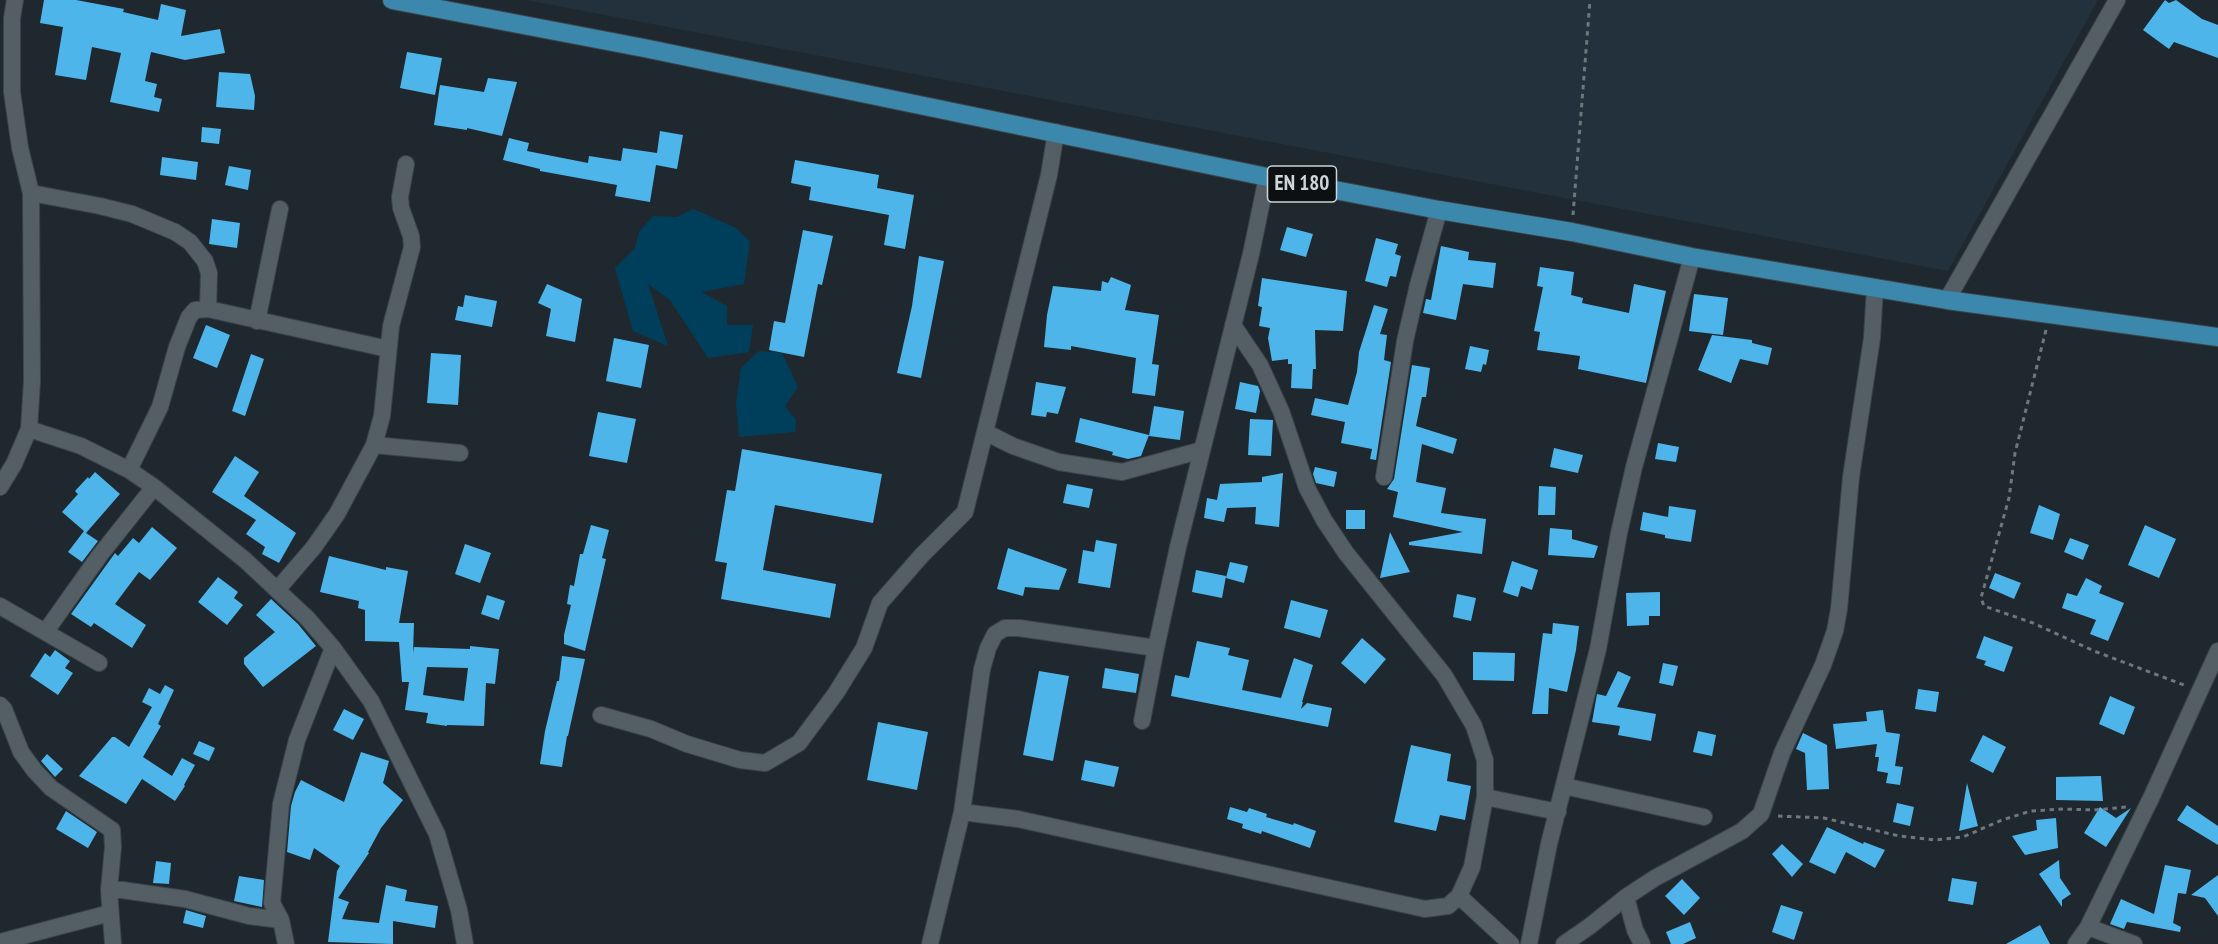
<!DOCTYPE html>
<html>
<head>
<meta charset="utf-8">
<style>
	body { margin:0 }
	canvas { display:block; background:#1e282e }
</style>
</head>
<body>
<canvas width="2218" height="944"></canvas>
<script>
const g = document.querySelector('canvas').getContext('2d');
g.lineJoin = 'round';
function fillPath(path, color) { g.fillStyle = color; g.fill(path, 'evenodd'); }
const toPath = rows => new Path2D(rows.map(r => 'M' + r).join(''));
function strokePath(path, color, width, dash) { g.strokeStyle = color; g.lineWidth = width; g.lineCap = dash ? 'butt' : 'round'; g.setLineDash(dash || []); g.stroke(path); }
function drawText(font, color, halo, rows, align = 'center') {
  g.font = font + ' "PT Sans Narrow",sans-serif'; g.lineWidth = 6; g.setLineDash([]); g.textBaseline = 'middle'; g.strokeStyle = halo; g.fillStyle = color; for (const [text, x, y, turn = 0] of rows) {
    g.save(); g.translate(x, y); g.rotate((+turn || 0) * Math.PI / 180); g.textAlign = isNaN(turn) ? turn : align; if (halo) g.strokeText(text, 0, 0); g.fillText(text, 0, 0); g.restore();
  }
}
fillPath(toPath([
	[526,0,2098,0,1948,271]
]), '#22313b');
fillPath(toPath([
	[693,209,736,228,750,242,744,284,701,292,727,306,727,325,753,325,749,352,708,358,670,300,648,284,668,346,633,331,615,268,635,248,639,232,653,216,677,217],
	[759,351,782,353,798,387,785,406,796,420,795,432,739,437,736,403,741,368]
]), '#003f5b');
fillPath(toPath([
	[44,0,76,0,124,9,123,12,158,20,161,4,186,10,181,36,220,29,225,53,185,60,151,52,145,81,157,84,154,97,162,99,159,112,110,102,121,53,92,47,86,80,55,75,63,27,40,23],
	[2165,0,2169,3,2176,0,2202,19,2218,25,2218,58,2174,42,2169,49,2143,30],
	[407,52,442,58,435,95,400,88],
	[219,72,250,74,255,96,254,110,216,107],
	[488,78,517,82,502,136,467,128,467,130,434,125,440,85,484,92],
	[202,127,221,129,219,144,201,142],
	[660,131,683,135,677,169,656,165,650,202,615,196,617,185,540,171,540,169,503,160,509,138,529,143,527,151,588,163,589,156,621,161,623,148,657,153],
	[162,157,198,162,196,180,160,175],
	[795,160,879,175,877,188,914,195,905,249,884,245,889,215,809,200,811,187,791,183],
	[229,166,251,170,248,190,225,185],
	[212,219,240,223,237,248,209,244],
	[1287,227,1313,234,1306,257,1280,250],
	[803,230,833,236,822,285,818,284,804,357,769,350,774,321,785,323],
	[1376,238,1398,244,1395,254,1401,256,1396,277,1390,276,1387,287,1365,281],
	[1441,246,1469,252,1468,260,1496,263,1493,288,1463,284,1456,320,1423,313,1426,299,1431,300],
	[919,256,944,261,921,378,897,373,912,306],
	[1540,267,1574,272,1571,295,1583,298,1582,303,1629,313,1634,284,1666,291,1646,383,1578,369,1580,356,1537,350,1540,332,1534,331,1543,287,1537,286],
	[1111,277,1131,285,1125,310,1159,315,1152,364,1159,365,1155,396,1132,393,1136,358,1071,346,1071,350,1044,347,1047,315,1053,286,1101,291,1102,281,1108,283],
	[1262,278,1347,291,1343,331,1315,330,1316,369,1313,369,1312,389,1291,388,1292,364,1288,364,1288,359,1272,361,1268,338,1270,328,1259,326,1262,307,1258,306],
	[547,284,582,299,575,342,546,336,551,309,538,303],
	[1694,294,1728,298,1723,335,1689,331],
	[465,295,497,301,492,327,455,320,458,306,463,307],
	[1374,305,1388,309,1380,334,1387,335,1384,360,1391,362,1376,460,1370,459,1372,449,1341,443,1345,422,1311,415,1315,398,1348,405,1357,372,1359,352],
	[206,325,230,335,217,368,193,358],
	[1712,335,1752,340,1752,343,1772,348,1768,365,1740,359,1731,383,1698,370],
	[614,338,649,345,641,388,606,381],
	[1470,346,1489,350,1486,365,1483,364,1481,372,1465,369],
	[431,353,461,355,458,405,427,403],
	[251,354,264,359,245,416,232,411],
	[1412,365,1430,368,1426,397,1422,397,1416,426,1457,439,1453,454,1422,444,1416,482,1446,488,1441,513,1486,519,1482,554,1409,545,1409,542,1463,532,1393,517,1398,492,1387,489,1394,479],
	[1036,382,1066,387,1058,414,1047,412,1046,417,1031,415],
	[1240,382,1258,386,1260,391,1256,413,1235,409],
	[1154,406,1184,411,1180,440,1149,436],
	[598,412,636,419,627,463,589,456],
	[1080,418,1149,435,1141,456,1128,459,1112,455,1113,452,1075,442],
	[1250,419,1273,420,1271,456,1248,455],
	[1658,443,1679,447,1676,462,1655,459],
	[1554,448,1583,455,1578,473,1550,467],
	[742,449,882,474,873,523,775,505,763,570,836,584,830,618,721,599,727,563,715,561,727,490,735,491],
	[235,456,259,472,244,496,296,533,279,563,262,554,265,547,246,534,256,520,212,492],
	[1315,467,1337,472,1334,487,1316,483,1313,474],
	[95,472,120,494,86,533,98,541,82,562,68,552,84,531,62,512,78,494,75,491,88,477,89,479],
	[1283,473,1279,527,1255,524,1256,507,1227,508,1224,522,1204,518,1207,498,1217,500,1220,484,1262,482,1262,477],
	[1067,484,1093,489,1089,508,1063,503],
	[1539,486,1556,487,1555,515,1538,515],
	[2039,505,2060,514,2053,540,2030,533],
	[1669,506,1696,510,1691,542,1665,538,1665,535,1640,530,1643,512,1668,517],
	[1346,510,1365,510,1365,529,1346,529],
	[591,525,609,530,602,558,606,559,585,651,564,644,564,635,571,605,567,604,570,585,574,586,580,554,583,554],
	[2145,525,2176,539,2159,578,2128,565],
	[152,527,177,548,150,580,139,572,115,604,146,625,132,648,94,623,91,627,71,614,115,553,118,556,133,538,139,543],
	[1550,528,1572,530,1572,539,1598,546,1594,558,1548,555],
	[1390,532,1410,572,1380,578],
	[2070,538,2089,545,2083,560,2064,552],
	[1096,540,1117,544,1110,588,1078,583,1083,550,1094,552],
	[465,544,491,553,480,583,455,574],
	[1008,548,1067,569,1059,590,1025,587,1023,596,997,589],
	[329,556,386,570,386,567,408,571,399,623,414,623,413,653,414,647,470,649,470,646,499,649,495,684,486,683,484,726,447,725,447,726,426,723,428,713,405,710,409,682,402,682,399,642,365,641,365,610,358,608,359,601,320,592],
	[427,667,468,668,464,701,423,695],
	[1512,561,1538,570,1532,590,1521,586,1518,597,1503,592],
	[1230,562,1248,566,1244,583,1226,578],
	[1196,570,1226,576,1222,598,1192,592],
	[1995,573,2021,583,2014,599,1989,588],
	[218,577,238,592,234,598,243,605,227,625,198,602],
	[2086,578,2102,586,2099,593,2124,603,2108,641,2090,634,2096,620,2062,608,2067,593,2077,596],
	[1660,592,1660,616,1649,616,1649,625,1627,626,1626,593],
	[1457,594,1476,598,1471,621,1453,617],
	[487,595,505,601,499,620,481,614],
	[271,599,298,624,316,646,263,687,244,664,244,658,275,632,256,615],
	[1291,600,1328,610,1320,638,1284,628],
	[1553,623,1579,626,1576,650,1567,692,1549,688,1548,714,1532,714,1543,633,1552,634],
	[1984,636,2013,647,2004,672,1984,665,1986,661,1976,658],
	[1362,638,1386,659,1365,684,1341,663],
	[1197,641,1230,648,1228,655,1249,660,1242,690,1281,698,1294,658,1313,665,1302,702,1303,702,1301,709,1307,703,1332,708,1328,727,1171,696,1175,675,1189,678],
	[55,650,70,661,65,668,73,673,58,695,30,676,45,653,50,657],
	[1473,652,1515,653,1514,681,1473,680],
	[562,656,585,659,568,736,567,736,562,767,540,764,545,731,557,681,559,681],
	[1663,663,1678,666,1673,686,1659,683],
	[1105,668,1139,674,1136,693,1102,688],
	[1039,671,1069,676,1053,761,1023,755],
	[1618,671,1631,677,1617,707,1656,714,1651,741,1618,735,1620,726,1592,722,1597,694,1606,696],
	[165,685,174,690,158,724,161,726,143,757,172,776,182,758,195,765,184,785,185,786,175,801,142,779,126,804,79,776,112,737,115,737,129,747,152,707,142,702,149,688,160,694],
	[1918,689,1939,692,1936,712,1915,709],
	[2110,696,2135,707,2124,735,2099,724],
	[344,709,364,719,353,740,333,730],
	[1883,710,1886,732,1900,734,1895,766,1903,767,1900,785,1886,783,1888,773,1877,771,1879,757,1875,757,1877,744,1836,749,1833,724,1867,721,1866,712],
	[878,722,928,732,917,790,867,780],
	[1698,731,1716,735,1712,756,1693,752],
	[1803,733,1827,745,1829,789,1807,790,1805,753,1796,749],
	[1983,735,2006,747,1993,773,1970,761],
	[199,741,215,748,209,761,193,754],
	[1411,745,1451,754,1447,781,1471,786,1465,820,1440,815,1436,831,1394,822],
	[361,752,389,761,383,783,403,800,381,828,368,852,369,853,338,898,349,902,342,919,379,923,386,885,407,890,405,901,438,906,435,928,393,921,393,944,328,942,337,871,340,866,314,848,310,860,287,852,291,806,295,792,301,780,344,802],
	[47,754,63,769,55,777,41,761],
	[1085,760,1119,767,1114,787,1081,780],
	[2101,776,2103,801,2056,800,2056,777],
	[1967,783,1978,826,1959,831],
	[1897,803,1914,807,1910,826,1893,822],
	[2187,805,2218,826,2218,845,2177,820],
	[1230,807,1247,812,1249,808,1267,814,1266,817,1293,825,1294,823,1316,831,1310,848,1262,831,1261,834,1242,828,1243,824,1227,819],
	[2100,807,2116,818,2131,808,2106,847,2084,833],
	[66,811,97,832,88,848,56,829],
	[2056,818,2058,848,2025,855,2012,836,2037,830,2036,820],
	[1827,827,1863,844,1864,842,1885,850,1875,868,1846,852,1835,874,1809,862],
	[1782,844,1803,864,1792,877,1772,854],
	[2059,860,2060,878,2071,894,2062,900,2062,907,2039,874],
	[156,861,171,863,169,884,153,883],
	[2165,865,2191,870,2186,894,2178,893,2173,923,2181,927,2180,932,2127,922,2124,929,2110,924,2121,899,2154,914],
	[2218,875,2218,916,2205,898,2191,895],
	[239,876,264,880,262,907,234,901],
	[1952,878,1977,882,1973,905,1948,901],
	[1682,879,1700,898,1684,915,1665,896],
	[1781,905,1803,912,1794,940,1772,932],
	[186,910,206,916,203,928,183,923],
	[1690,922,1696,938,1683,944,1671,944,1666,932],
	[2040,925,2050,944,2006,944]
]), '#4eb5eb');
const street = toPath([
	[31,193,100,206,132,214,175,232,190,242,205,261,209,273,208,309],
	[1947,300,2117,0],
	[257,321,280,209],
	[1233,325,1260,365,1281,411,1307,488,1324,520,1346,553,1444,675,1474,726,1485,760,1485,797,1472,867,1459,896,1511,944],
	[29,429,81,446,129,470,154,487,245,560,307,618,333,648,371,701,437,834,459,910,465,944],
	[985,432,1013,446,1059,462,1122,472,1202,450],
	[374,445,460,453],
	[129,470,160,407,177,347,189,317,195,310,208,309,388,349],
	[1384,477,1405,341,1418,285,1439,210],
	[0,487,14,464,29,429,32,381,31,193,20,148,12,92,12,18,15,0],
	[277,590,314,547,337,514,374,445,382,416,391,326,412,247,411,236,401,208,400,197,406,164],
	[0,606,99,663],
	[46,631,100,555,154,487],
	[0,705,4,709,21,752,34,770,51,788,112,830,113,847,109,890,113,944],
	[601,715,651,729,687,744,740,760,765,763,799,743,836,693,864,648,880,603,922,555,965,512,1049,175,1056,132],
	[1142,721,1156,648],
	[1564,786,1704,817],
	[1485,797,1558,812],
	[962,812,1018,819,1425,909,1448,906,1459,896],
	[109,890,122,890,185,899,249,916,281,920],
	[1626,897,1635,930,1642,944],
	[2088,927,2134,944],
	[0,942,110,913],
	[286,944,281,920,272,903,281,804,297,740,333,648],
	[930,944,962,812,982,669,988,648,995,634,1005,628,1019,628,1156,648,1178,547,1251,254,1267,177],
	[1529,944,1549,844,1598,649,1619,533,1634,467,1692,257],
	[1564,944,1590,926,1626,897,1655,878,1742,831,1761,814,1782,753,1823,665,1835,631,1839,609,1851,477,1872,338,1875,287],
	[2076,944,2088,927,2151,798,2218,651]
]);
const primary = toPath([
	[392,0,644,48,1267,177,1439,210,1572,232,1692,257,1947,300,2218,337]
]);
strokePath(street, '#3b4448', 18);
strokePath(primary, '#3b4448', 20);
strokePath(toPath([
	[1573,215,1590,0],
	[2046,330,2015,453,2009,498,1981,598,1984,606,2033,623,2094,651,2184,685],
	[1778,816,1824,818,1899,836,1935,840,1963,837,2002,820,2031,811,2063,809,2094,810,2127,807]
]), '#6e777c', 3, [4.5, 4.5]);
strokePath(street, '#545f65', 16);
strokePath(primary, '#3c88ac', 18);
for (const [x, y, w] of [
	[1302,184,69]
]) { const box = new Path2D(); box.roundRect(x - w / 2, y - 18, w, 36, 4.5); g.fillStyle = '#0c1013'; g.fill(box); strokePath(box, '#ced4d8', 1.5); }
drawText('bold 21px', '#ced4d8', null, [
	["EN 180",1302,184]
]);
</script>
</body>
</html>
